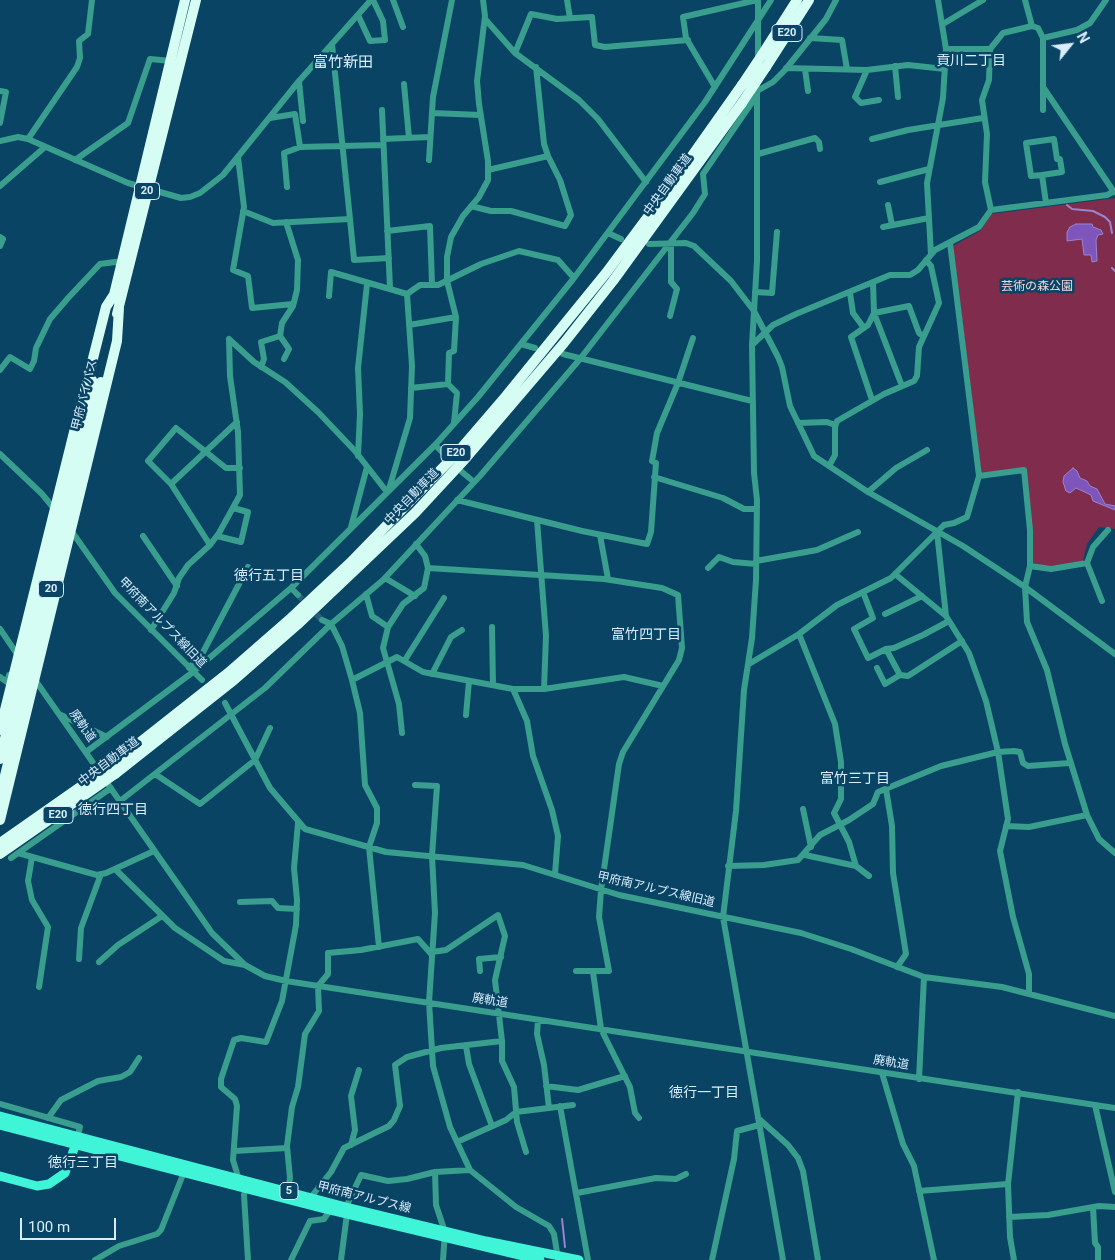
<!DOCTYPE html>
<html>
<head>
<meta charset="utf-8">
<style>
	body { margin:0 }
	#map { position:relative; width:1115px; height:1260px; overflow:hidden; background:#094465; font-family:Roboto,sans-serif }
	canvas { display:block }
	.north { position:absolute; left:1045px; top:20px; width:50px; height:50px; -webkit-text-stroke:4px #094465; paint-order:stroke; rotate:61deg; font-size:14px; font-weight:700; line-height:20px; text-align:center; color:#d9eefd }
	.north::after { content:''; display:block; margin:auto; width:18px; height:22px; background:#d9eefd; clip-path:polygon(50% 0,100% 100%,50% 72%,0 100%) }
	.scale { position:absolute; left:20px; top:1218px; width:96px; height:22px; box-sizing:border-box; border:2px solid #d9eefd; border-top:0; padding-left:6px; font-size:15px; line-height:18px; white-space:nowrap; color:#d9eefd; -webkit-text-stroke:4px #094465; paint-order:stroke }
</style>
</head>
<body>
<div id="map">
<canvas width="1115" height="1260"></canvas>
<div class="north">N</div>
<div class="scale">100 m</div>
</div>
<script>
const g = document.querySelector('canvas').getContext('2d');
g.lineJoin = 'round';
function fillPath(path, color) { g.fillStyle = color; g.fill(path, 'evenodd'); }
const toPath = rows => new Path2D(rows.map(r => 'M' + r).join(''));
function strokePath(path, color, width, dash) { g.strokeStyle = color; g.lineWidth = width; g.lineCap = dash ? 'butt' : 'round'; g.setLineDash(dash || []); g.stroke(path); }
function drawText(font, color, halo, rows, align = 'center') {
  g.font = font + ' Roboto,"Noto Sans JP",sans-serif'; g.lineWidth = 5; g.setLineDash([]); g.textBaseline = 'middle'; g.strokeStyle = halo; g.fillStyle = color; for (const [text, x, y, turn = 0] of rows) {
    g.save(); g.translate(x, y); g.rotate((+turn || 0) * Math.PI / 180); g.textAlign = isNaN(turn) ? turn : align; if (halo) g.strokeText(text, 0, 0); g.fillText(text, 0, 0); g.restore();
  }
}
fillPath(toPath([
	[1115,198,1115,529,1099,527,1087,544,1083,561,1050,566,1031,564,1025,468,981,473,953,246,980,231,992,214]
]), '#802c4d');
const water = toPath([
	[1076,224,1092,224,1093,227,1101,230,1103,234,1098,235,1096,240,1097,261,1092,262,1091,255,1084,255,1082,239,1067,241,1067,232,1070,227,1076,224],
	[1073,468,1077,471,1080,478,1087,481,1090,486,1097,489,1105,504,1115,506,1115,510,1093,501,1091,495,1076,488,1070,493,1066,491,1063,482,1064,476,1073,468]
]);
fillPath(water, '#7e56bb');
strokePath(water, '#9984cf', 1);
strokePath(toPath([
	[1067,205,1072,209,1093,211,1105,217,1110,222,1112,233],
	[1112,268,1115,271],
	[562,1219,565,1247]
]), '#9984cf', 2);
strokePath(toPath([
	[298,595,322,620]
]), '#285e7c', 6, [6, 3]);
strokePath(toPath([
	[393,0,403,27],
	[567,0,570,18],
	[758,0,758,59],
	[1025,0,1032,26],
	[358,15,370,41,385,40,383,21,373,0],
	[485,19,515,53,579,100,598,119,646,182],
	[943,24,983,0],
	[810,38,842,40,847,69],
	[1043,38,1077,30,1090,23,1106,0],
	[946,49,990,49],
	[515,53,531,14,557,19,592,17,595,45,605,47,688,40],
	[895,66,898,97],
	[536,67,544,144,548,156],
	[786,68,867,70,908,65,945,69],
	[805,69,808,91],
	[867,70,855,97,861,103,879,100],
	[299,81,303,121],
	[757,81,757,261,752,345,754,473,757,500,756,580,752,638,744,690,736,811,723,917,783,1260],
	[404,84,409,138],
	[715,87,686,38,683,17,757,0],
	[1043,87,1114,192],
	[0,91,6,92,0,123],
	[757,91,773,82,785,70,826,19,836,0],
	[382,110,390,288],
	[432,113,480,115],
	[270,118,295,114,300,147],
	[28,139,77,67,80,58,79,41,88,34,92,0],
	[383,139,430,137],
	[872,139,908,130,983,118],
	[0,141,18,137,28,139,128,183,181,198,190,197,200,193,223,175,299,81,371,0],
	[758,154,815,138,819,142,820,149],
	[238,157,244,207,233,270,248,276,252,308,293,304],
	[75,160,128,123,150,59,171,61],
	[429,160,433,97,452,0],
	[1042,175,1031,176,1026,143,1054,139,1057,159,1060,159,1062,172,1042,175,1046,203],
	[880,182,929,169],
	[0,186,45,147],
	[287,187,284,153,300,147,383,145],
	[888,205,892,225],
	[471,206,491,211,511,211,565,226,571,215,560,180,548,156,488,170],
	[991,210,985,182,987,134,982,100,989,80,990,49,1003,33,1032,26,1038,28,1043,38,1043,110],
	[243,211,273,223,350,219,332,44],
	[350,219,354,260,389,258],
	[883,227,929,218],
	[387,231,430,226,432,284],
	[608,233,621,239],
	[0,237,3,239,0,246],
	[649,244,686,243,694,246,731,281,754,311,778,357,782,367,790,406,814,456,868,492,963,546,1025,587,1115,654],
	[931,254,927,183,943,98,946,49,938,0],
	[755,292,772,293,777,232],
	[850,293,853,313,864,328],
	[329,296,331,272,407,294,420,285,438,285,481,264,519,251,558,260,574,278],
	[670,316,677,289,671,282,671,244],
	[409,325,456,317],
	[229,339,254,362,285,382,318,412,355,451,387,492],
	[521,344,535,348],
	[752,345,773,325,796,314,890,275,910,275,918,270,935,250,979,227,991,210,1107,195,1115,191],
	[563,354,752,401],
	[284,359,289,349,280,336,282,323,293,306,297,290,298,260,286,222],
	[261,367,264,359,261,342,280,336],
	[0,370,10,357,30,369,34,361,36,348,50,319,69,297,100,264,115,262,122,263],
	[448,384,457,393,454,423],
	[902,386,874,313,909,306,919,333,923,336],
	[411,388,448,384,449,353,454,351,456,317,447,281,447,257,451,237,463,216,479,197,488,180,488,161,479,104,477,81,485,16,483,0],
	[872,400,851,337,868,325,874,313,873,282],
	[798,423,827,422,835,425],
	[435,445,445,455],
	[0,454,42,494,56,511],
	[358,456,360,414,358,368,367,284],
	[829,466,835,455,835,427,837,421,884,394,914,381,917,376,919,347,939,303,931,266,926,260],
	[462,472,474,482],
	[979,476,1024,470,1030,530,1030,566,1025,587,1027,622,1047,670,1065,744,1087,815,1099,839,1115,853],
	[654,477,723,498,744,509,757,509],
	[171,484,148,461,176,428,226,468,240,468],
	[389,489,410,418,412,366,407,294],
	[868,492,896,468,927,450],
	[457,500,582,531,647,544,651,532,656,463,652,461,657,433,678,383,693,338],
	[537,520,546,636,544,689],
	[351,527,367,467],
	[70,529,115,593,202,680],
	[937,532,946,616,969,653,986,701,998,752,1008,819,1000,851,1013,917,1029,974,1029,994],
	[600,535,608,579],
	[143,536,177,586],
	[217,536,241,542,248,512,233,508],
	[210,545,171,484,237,422],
	[756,561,817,550,858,532],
	[1030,566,1051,569,1087,563],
	[428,568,604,579,662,588,678,595,682,648,679,660,623,752,619,764,601,890,599,917,609,971,576,971],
	[708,568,719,557,733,562,756,564],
	[895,574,946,616],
	[385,578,415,596],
	[291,588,298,595],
	[863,592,873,618,854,629,868,658,886,649,894,648,923,635,949,621],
	[366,594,372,616,388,627,383,648,399,704,402,733],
	[1102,601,1087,563,1093,547,1108,530],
	[885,614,922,596],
	[322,620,331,624,342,646,352,680,360,713,365,785,377,808,377,823,369,847,379,947],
	[388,627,403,604,424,588,428,568,425,556,416,544],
	[492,627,493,685],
	[0,629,19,657],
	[151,630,174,593,179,578,188,565,210,545,219,533,240,495,238,432,230,376,229,339],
	[799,634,835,724,841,762,841,799,834,813,849,842,856,866],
	[886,649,900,675],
	[405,660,444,598],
	[749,664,799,634,837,605,891,578,944,525,954,523,967,517,979,476,950,243],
	[189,668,201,656,248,567],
	[877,668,885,684,900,675,908,676,962,641],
	[432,674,451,637,462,630],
	[0,677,7,682,9,675],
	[33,677,212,933,245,965,265,976,286,981,1115,1108],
	[352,680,397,657,423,672,513,689,544,689,624,677,663,686],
	[513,689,527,721,533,756,552,810,558,836,555,874],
	[225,703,270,788,305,829,386,852,523,865,619,895,801,933,851,949,924,977,1002,987,1115,1016],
	[61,715,107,737],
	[466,715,469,681],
	[86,752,193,672,291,588,435,445,478,397,574,278,705,102,771,0],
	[155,774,200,804,255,760,270,728],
	[415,785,437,786,432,856,435,913,429,1002,433,1066,450,1127,470,1170,516,1207,549,1226,554,1234,558,1259],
	[886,789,892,826,893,873,906,954,897,967],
	[120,801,265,688,331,624,383,580,480,476,580,359,693,213,705,194,703,174,757,95],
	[803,809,811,847],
	[1006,826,1029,827,1087,815],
	[18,853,97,875,106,873,154,851],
	[805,855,856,866,869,876],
	[32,857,28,881,32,900,48,927,39,987],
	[11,858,111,788],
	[728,866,764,865,798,860,820,835,849,820,873,804,878,792,941,766,998,752,1014,751,1020,752,1023,763,1028,766,1070,763],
	[115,869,175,928,224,961,245,965],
	[240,902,272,901,278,908,297,909],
	[79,959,81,928,101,874],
	[99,962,118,945,162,916],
	[480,971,479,959,501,957],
	[593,972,601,1029,630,1087,635,1113,639,1118],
	[538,1020,537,1034,544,1065,549,1108],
	[502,1041,502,1061,514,1087,517,1122,526,1152],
	[466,1046,469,1064,492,1126],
	[882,1073,903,1144,914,1166,934,1260],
	[919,1079,924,977],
	[546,1086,578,1090,625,1076],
	[0,1104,80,1127,78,1135],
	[1095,1105,1115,1192],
	[560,1106,588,1260],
	[48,1118,61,1100,98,1081,121,1077,130,1072,139,1058],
	[758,1118,788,1145,798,1158,803,1171,818,1260],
	[457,1142,506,1120,516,1112,573,1105],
	[351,1145,355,1130,351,1096,359,1070],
	[234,1151,287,1148],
	[435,1172,436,1205,445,1232,443,1260],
	[239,1180,233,1160,237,1106,235,1099,221,1087,221,1079,234,1040,241,1038,266,1042,282,1001,296,925,297,900,294,868,298,823],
	[246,1184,244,1195,248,1260],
	[288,1191,290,1178,287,1146,292,1107,298,1087,305,1034,319,1011,318,986,328,974,328,953,361,950,418,939,432,955],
	[919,1191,1008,1184],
	[577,1193,656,1178,676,1179,686,1174],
	[311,1197,331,1172,344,1148,389,1126,394,1120,400,1106,395,1065,407,1057,441,1048,502,1041,495,980,505,936,498,915,446,950,432,952],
	[346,1207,361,1175,388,1181,407,1179,435,1172,470,1170],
	[1093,1207,1095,1243,1098,1247,1098,1260],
	[1009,1217,1048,1215,1099,1206,1115,1207],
	[95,1260,119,1246,157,1234,161,1230,184,1172],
	[291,1260,310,1221,324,1219,330,1210],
	[341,1260,347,1214],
	[712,1260,734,1159,737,1131,759,1125],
	[1014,1260,1010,1237,1008,1184,1018,1092]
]), '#399e8d', 6);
strokePath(toPath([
	[0,1116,346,1207,486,1241,579,1260],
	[0,1125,321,1208,540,1260],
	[0,1176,37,1186,49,1184,65,1173,77,1141]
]), '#40f4d8', 9);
strokePath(toPath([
	[762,55,797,0],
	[766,67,809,0],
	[113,299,185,0],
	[117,314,196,0],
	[85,390,106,307,115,293],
	[0,730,81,404],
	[110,766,228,673,291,618,350,563,457,453,506,396,606,273,670,187,742,85],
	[115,774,234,680,297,625,415,513,465,459,564,343,613,281,742,103],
	[0,820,117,341,119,308]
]), '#d5fdf3', 10);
strokePath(toPath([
	[742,85,762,55],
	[742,103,766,67],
	[0,759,92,380],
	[0,796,101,382],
	[0,843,110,766],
	[0,854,115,774]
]), '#d5fdf3', 10);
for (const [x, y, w] of [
	[787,33,30],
	[147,191,25],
	[456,453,30],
	[51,589,25],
	[58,815,30],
	[289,1191,18]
]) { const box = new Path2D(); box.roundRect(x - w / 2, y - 8.5, w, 17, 4); g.fillStyle = '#094465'; g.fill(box); strokePath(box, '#d9eefd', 1); }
drawText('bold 11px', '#d9eefd', null, [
	["E20",787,33],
	["20",147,191],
	["E20",456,453],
	["20",51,589],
	["E20",58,815],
	["5",289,1191]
]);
drawText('12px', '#d9eefd', '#094465', [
	["中央自動車道",668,185,-54],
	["甲府バイパス",85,395,-76],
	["中央自動車道",412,497,-46],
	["甲府南アルプス線旧道",162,623,46],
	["廃軌道",82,726,55],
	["中央自動車道",109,762,-37],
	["甲府南アルプス線旧道",656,890,13],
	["廃軌道",490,1001,9],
	["廃軌道",891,1063,9],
	["甲府南アルプス線",364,1198,14]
]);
drawText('12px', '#f5d5de', '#094465', [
	["芸術の森公園",1037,287]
]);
drawText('14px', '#d9eefd', '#094465', [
	["貢川二丁目",971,61],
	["徳行五丁目",269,576],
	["富竹四丁目",646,635],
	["富竹三丁目",855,779],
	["徳行四丁目",113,810],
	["徳行一丁目",704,1093],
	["徳行三丁目",83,1163]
]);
drawText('15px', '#d9eefd', '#094465', [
	["富竹新田",343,63]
]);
</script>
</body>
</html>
